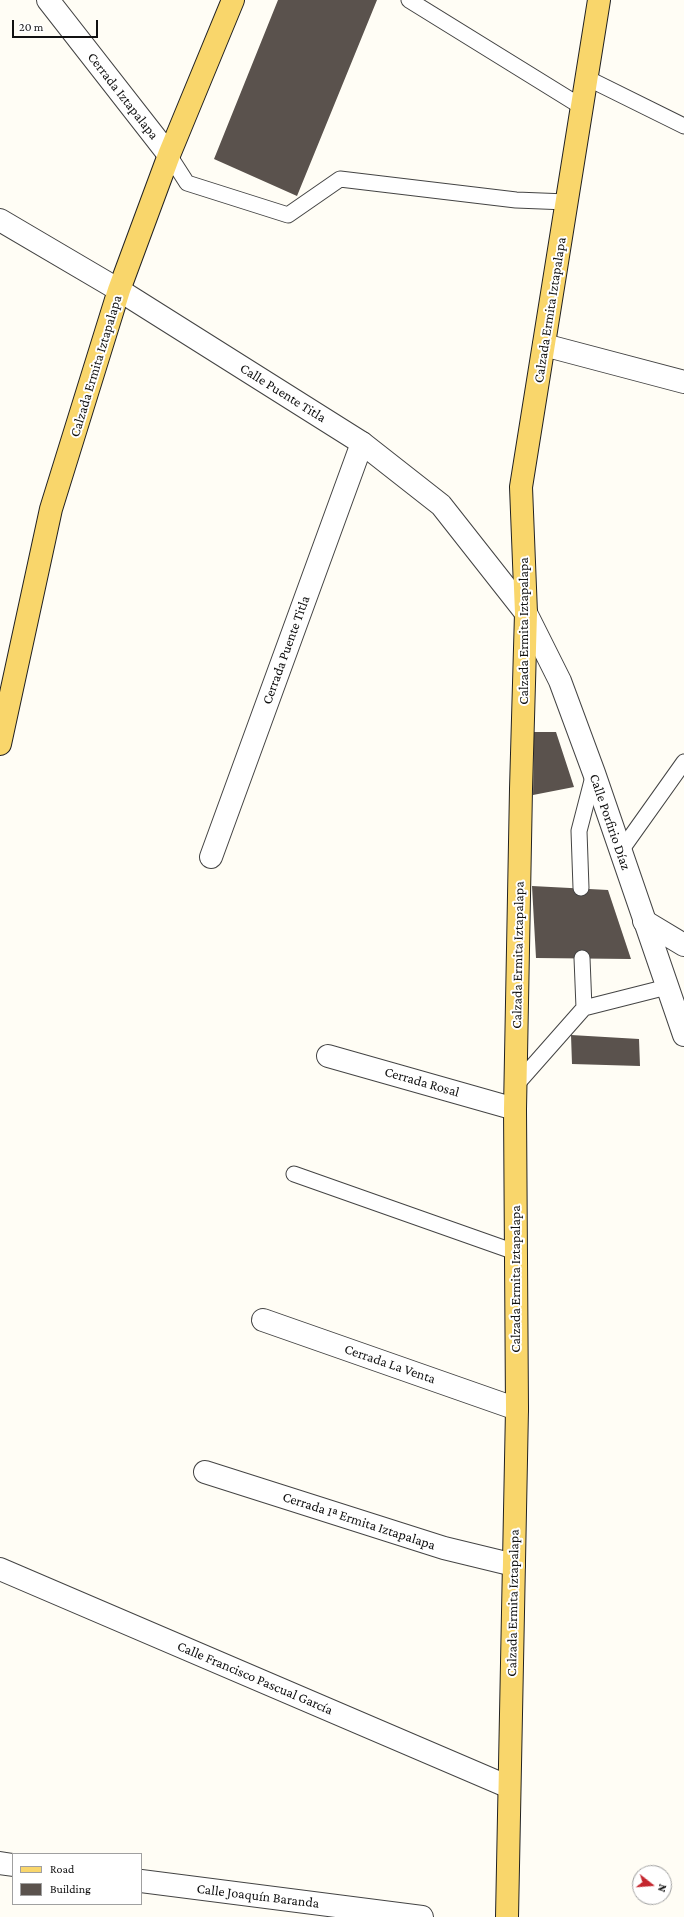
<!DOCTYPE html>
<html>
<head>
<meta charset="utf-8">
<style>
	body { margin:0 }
	#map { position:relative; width:684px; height:1917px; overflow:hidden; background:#fffdf5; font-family:"Crimson Pro",serif }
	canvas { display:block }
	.legend { position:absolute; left:12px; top:1853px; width:130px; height:52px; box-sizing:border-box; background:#fff; border:1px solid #a0a0a0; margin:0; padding:5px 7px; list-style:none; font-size:12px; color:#111 }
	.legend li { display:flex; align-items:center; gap:8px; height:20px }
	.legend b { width:20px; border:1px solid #a0a0a0 }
	.north { position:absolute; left:632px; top:1865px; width:40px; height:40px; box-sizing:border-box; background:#fff; border:1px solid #a0a0a0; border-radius:50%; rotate:107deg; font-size:11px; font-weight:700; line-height:16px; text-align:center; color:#111 }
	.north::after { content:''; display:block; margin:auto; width:14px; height:18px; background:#c4262e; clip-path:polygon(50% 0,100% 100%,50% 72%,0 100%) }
	.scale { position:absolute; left:12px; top:20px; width:86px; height:18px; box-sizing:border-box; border:2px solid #111; border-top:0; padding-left:5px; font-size:12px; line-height:14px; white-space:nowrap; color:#111; -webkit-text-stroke:3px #fff; paint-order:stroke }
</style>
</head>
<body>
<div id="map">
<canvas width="684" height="1917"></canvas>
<ul class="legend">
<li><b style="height:5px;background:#f9d66b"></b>Road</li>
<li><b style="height:11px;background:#5a524d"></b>Building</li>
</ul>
<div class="north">N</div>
<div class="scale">20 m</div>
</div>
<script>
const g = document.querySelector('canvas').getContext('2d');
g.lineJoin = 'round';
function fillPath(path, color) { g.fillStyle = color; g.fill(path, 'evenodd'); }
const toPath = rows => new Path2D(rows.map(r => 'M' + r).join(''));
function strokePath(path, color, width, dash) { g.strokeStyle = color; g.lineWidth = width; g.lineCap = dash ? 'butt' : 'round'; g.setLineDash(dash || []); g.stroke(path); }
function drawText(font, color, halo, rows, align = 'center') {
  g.font = font + ' "Crimson Pro",serif'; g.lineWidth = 4; g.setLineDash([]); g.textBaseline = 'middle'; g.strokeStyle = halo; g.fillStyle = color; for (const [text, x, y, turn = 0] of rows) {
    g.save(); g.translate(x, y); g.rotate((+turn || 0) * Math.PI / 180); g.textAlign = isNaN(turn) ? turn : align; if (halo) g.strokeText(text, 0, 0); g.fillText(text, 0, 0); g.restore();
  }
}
fillPath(toPath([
	[278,0,377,0,297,196,214,159],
	[534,732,556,732,574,787,533,795],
	[532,886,608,890,631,959,536,958],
	[571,1035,639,1039,640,1066,572,1064]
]), '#5a524d');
const service = toPath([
	[409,0,582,107],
	[587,78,684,126],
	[169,155,187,183,288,215,340,179,516,200,567,202],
	[620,852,684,762],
	[581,888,579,831,594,773],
	[582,958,584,1008,667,987],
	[516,1085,584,1008],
	[294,1174,515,1252]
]);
const pedestrian = toPath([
	[263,1320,517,1409]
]);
const minor = toPath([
	[48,0,169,155],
	[0,220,119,290],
	[544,345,684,382],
	[211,857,362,443],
	[644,921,684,945],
	[328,1056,515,1109],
	[205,1472,444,1548,514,1565],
	[0,1569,509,1787],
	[0,1863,13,1865],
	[141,1881,422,1917]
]);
const tertiary = toPath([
	[119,290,362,443,441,505,526,613,560,681,594,773,684,1035]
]);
const primary = toPath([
	[0,744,51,509,119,290,169,155,233,0],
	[507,1917,517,1409,515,1109,521,789,526,613,521,487,599,0]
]);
strokePath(service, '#444', 17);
strokePath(pedestrian, '#444', 24);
strokePath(minor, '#444', 24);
strokePath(tertiary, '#444', 24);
strokePath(primary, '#222', 24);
strokePath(service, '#fff', 15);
strokePath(pedestrian, '#fff', 22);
strokePath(minor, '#fff', 22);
strokePath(tertiary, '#fff', 22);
strokePath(primary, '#f9d66b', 22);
drawText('14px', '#111', '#fff', [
	["Cerrada Iztapalapa",123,96,52],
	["Calzada Ermita Iztapalapa",550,310,-81],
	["Calzada Ermita Iztapalapa",96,366,-73],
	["Calle Puente Titla",283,393,32],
	["Calzada Ermita Iztapalapa",524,631,-90],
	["Cerrada Puente Titla",286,650,-70],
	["Calle Porfirio Díaz",610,822,71],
	["Calzada Ermita Iztapalapa",518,955,-89],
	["Cerrada Rosal",422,1082,16],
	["Calzada Ermita Iztapalapa",516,1279,-90],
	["Cerrada La Venta",390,1364,19],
	["Cerrada 1ª Ermita Iztapalapa",359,1521,18],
	["Calzada Ermita Iztapalapa",513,1603,-89],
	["Calle Francisco Pascual García",255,1678,23],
	["Calle Joaquín Baranda",258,1896,7]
]);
</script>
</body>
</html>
